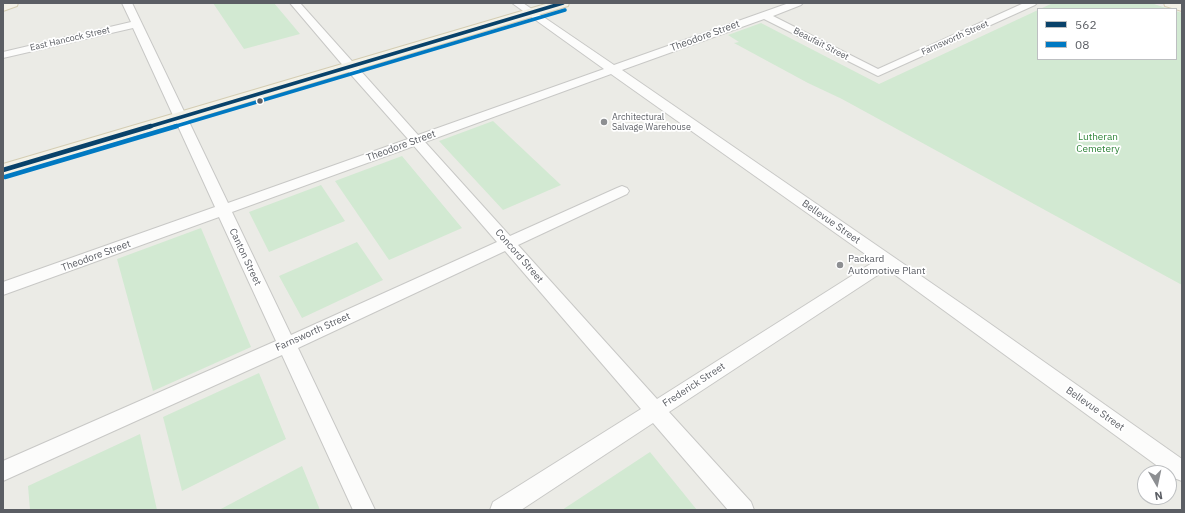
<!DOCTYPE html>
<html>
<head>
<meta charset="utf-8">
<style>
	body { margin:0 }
	#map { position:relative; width:1185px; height:513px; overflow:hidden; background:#ebebe6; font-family:"IBM Plex Sans",sans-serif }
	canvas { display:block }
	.frame { position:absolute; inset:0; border:4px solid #5b5e64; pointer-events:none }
	.legend { position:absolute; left:1037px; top:8px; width:140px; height:52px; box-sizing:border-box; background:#fff; border:1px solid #bdbfc1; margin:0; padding:5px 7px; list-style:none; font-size:12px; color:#5b5e64 }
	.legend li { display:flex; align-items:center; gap:8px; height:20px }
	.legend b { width:20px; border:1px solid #bdbfc1 }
	.north { position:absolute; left:1137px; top:465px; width:40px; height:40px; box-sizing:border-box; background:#fff; border:1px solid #bdbfc1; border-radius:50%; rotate:171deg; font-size:11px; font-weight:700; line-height:16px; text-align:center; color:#5b5e64 }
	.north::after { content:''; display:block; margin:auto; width:14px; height:18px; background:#8d8f92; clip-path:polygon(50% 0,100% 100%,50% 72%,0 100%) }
</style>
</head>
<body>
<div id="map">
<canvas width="1185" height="513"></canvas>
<div class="frame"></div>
<ul class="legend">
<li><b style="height:5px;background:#09426a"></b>562</li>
<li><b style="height:5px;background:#0079c2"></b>08</li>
</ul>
<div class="north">N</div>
</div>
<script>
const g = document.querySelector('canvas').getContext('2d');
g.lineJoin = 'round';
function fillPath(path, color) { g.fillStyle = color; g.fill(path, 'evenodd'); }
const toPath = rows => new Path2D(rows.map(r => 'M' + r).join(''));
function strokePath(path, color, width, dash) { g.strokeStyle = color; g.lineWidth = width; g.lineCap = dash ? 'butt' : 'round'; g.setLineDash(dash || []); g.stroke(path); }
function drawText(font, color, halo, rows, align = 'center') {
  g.font = font + ' "IBM Plex Sans",sans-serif'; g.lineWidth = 3.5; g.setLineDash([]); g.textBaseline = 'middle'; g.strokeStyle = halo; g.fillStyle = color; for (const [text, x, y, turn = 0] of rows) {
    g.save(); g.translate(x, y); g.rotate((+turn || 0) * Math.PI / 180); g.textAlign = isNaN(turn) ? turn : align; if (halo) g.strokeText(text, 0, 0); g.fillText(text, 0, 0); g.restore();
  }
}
fillPath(toPath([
	[213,3,274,3,300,34,244,49],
	[1053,3,1151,3,1169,9,1040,9],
	[1038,10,1038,59,1176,59,1176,11,1182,13,1182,285,842,99,808,83,734,43,739,42,728,35,761,23,879,84],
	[493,121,561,185,503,210,439,141],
	[402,156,462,228,389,260,335,181],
	[321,185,345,221,269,252,249,212],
	[201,228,251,347,153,391,117,259],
	[357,242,383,280,302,318,279,276],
	[259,373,286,439,182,491,163,417],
	[140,434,157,510,30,510,28,486],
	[650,452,697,510,562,510],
	[302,466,320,510,219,510]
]), '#d2e9d2');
const minor = toPath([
	[122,3,132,3,228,203,408,139,346,69,290,3,300,3,418,135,604,69,512,3,523,3,614,65,789,3,803,3,801,5,773,16,878,69,1024,3,1037,3,1035,5,878,76,764,19,622,70,972,311,1182,459,1182,481,1174,478,887,269,669,412,751,502,754,510,728,510,653,423,521,510,490,510,493,502,641,409,505,251,298,348,375,510,353,510,282,355,3,481,3,461,276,341,219,217,3,295,3,282,215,207,133,28,3,58,3,52,131,22,122,3],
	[611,74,875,261,657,399,518,245,627,194,629,191,627,188,622,186,617,188,510,236,425,142,611,74],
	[414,146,497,242,291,335,232,212,414,146]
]);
const major = toPath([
	[3,3,18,3,17,6,3,11,3,3],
	[549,3,569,3,568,6,3,176,3,164,549,3],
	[1164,3,1182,3,1182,11,1165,6,1164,3]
]);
strokePath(minor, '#c8c8c6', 2);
strokePath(major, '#d4cdb3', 2);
fillPath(minor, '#fcfcfb');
fillPath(major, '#f3f1e7');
strokePath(toPath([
	[148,127,563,3]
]), '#09426a', 3.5);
strokePath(toPath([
	[3,170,151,126]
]), '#09426a', 4.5);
strokePath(toPath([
	[173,127,565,10]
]), '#0079c2', 3.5);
strokePath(toPath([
	[5,177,177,126]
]), '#0079c2', 4.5);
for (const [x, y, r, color] of [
	[260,101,3.5,"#5b5e64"],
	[604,122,4,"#8d8f92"],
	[840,265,4,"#8d8f92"]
]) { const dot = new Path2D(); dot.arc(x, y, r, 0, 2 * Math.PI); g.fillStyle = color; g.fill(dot); strokePath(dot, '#fff', 1.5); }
drawText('9px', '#5b5e64', '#fff', [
	["Farnsworth Street",955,38,-24],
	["East Hancock Street",70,39,-13],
	["Beaufait Street",821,44,27]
]);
drawText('9px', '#5b5e64', '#fff', [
	["Architectural",612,117],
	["Salvage Warehouse",612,127]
], 'left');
drawText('10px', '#5b5e64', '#fff', [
	["Theodore Street",705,36,-20],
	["Theodore Street",401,146,-20],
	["Bellevue Street",831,222,35],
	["Theodore Street",96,256,-20],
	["Concord Street",519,256,49],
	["Canton Street",245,257,65],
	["Farnsworth Street",313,332,-24],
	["Frederick Street",694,385,-33],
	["Bellevue Street",1095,409,35]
]);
drawText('10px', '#31853b', '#fff', [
	["Lutheran",1098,137],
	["Cemetery",1098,149]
]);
drawText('10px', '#5b5e64', '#fff', [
	["Packard",848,259],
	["Automotive Plant",848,271]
], 'left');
</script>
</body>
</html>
